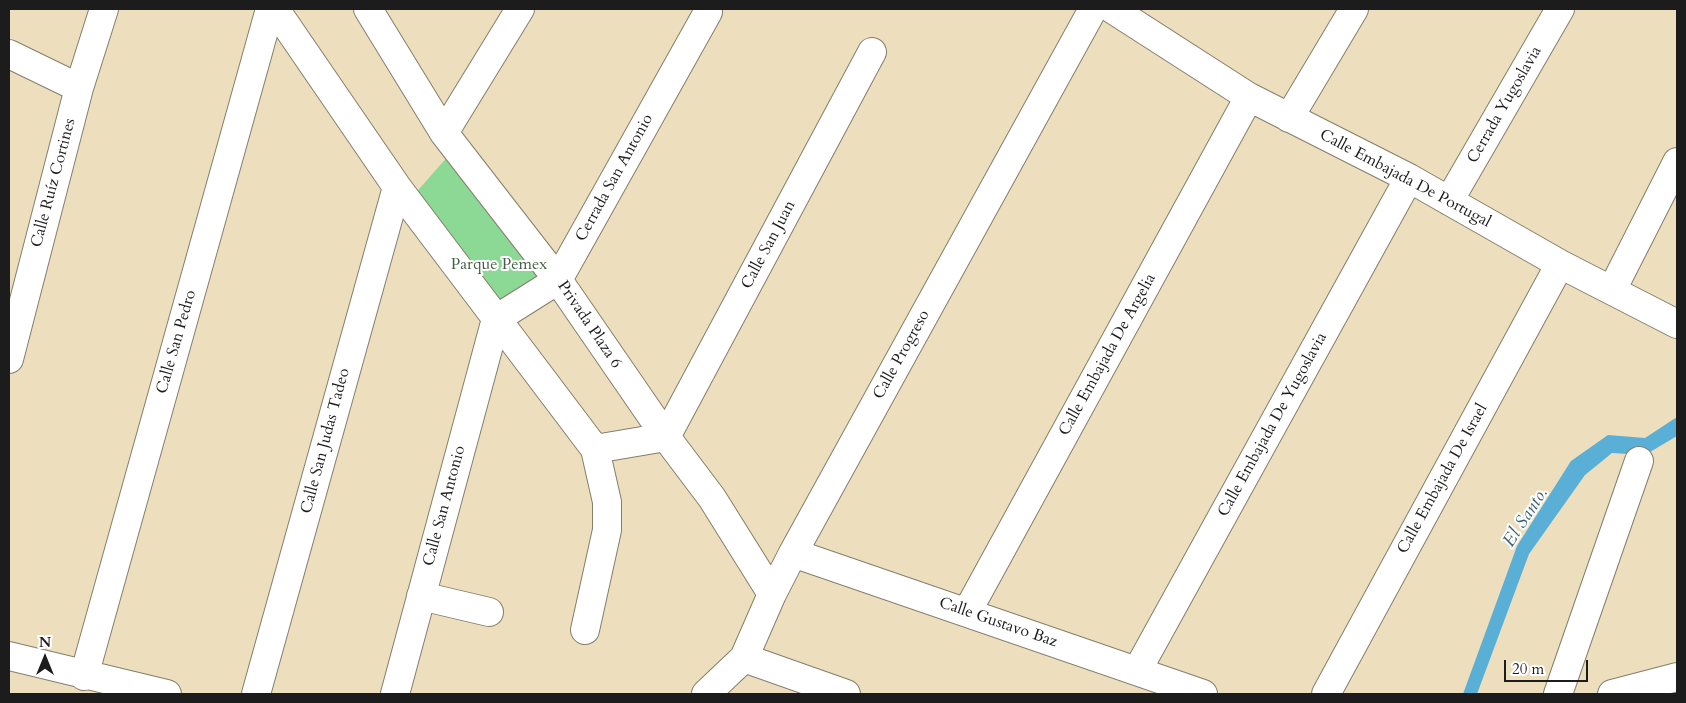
<!DOCTYPE html>
<html>
<head>
<meta charset="utf-8">
<style>
	body { margin:0 }
	#map { position:relative; width:1686px; height:703px; overflow:hidden; background:#eddfbd; font-family:Cardo,serif }
	canvas { display:block }
	.frame { position:absolute; inset:0; border:10px solid #1c1c1c; pointer-events:none }
	.north { position:absolute; left:20px; top:633px; width:50px; height:50px; -webkit-text-stroke:4px #fff; paint-order:stroke; rotate:0deg; font-size:14px; font-weight:700; line-height:20px; text-align:center; color:#1c1c1c }
	.north::after { content:''; display:block; margin:auto; width:18px; height:22px; background:#1c1c1c; clip-path:polygon(50% 0,100% 100%,50% 72%,0 100%) }
	.scale { position:absolute; left:1504px; top:660px; width:84px; height:22px; box-sizing:border-box; border:2px solid #1c1c1c; border-top:0; padding-left:6px; font-size:15px; line-height:18px; white-space:nowrap; color:#1c1c1c; -webkit-text-stroke:4px #fff; paint-order:stroke }
</style>
</head>
<body>
<div id="map">
<canvas width="1686" height="703"></canvas>
<div class="frame"></div>
<div class="north">N</div>
<div class="scale">20 m</div>
</div>
<script>
const g = document.querySelector('canvas').getContext('2d');
g.lineJoin = 'round';
function fillPath(path, color) { g.fillStyle = color; g.fill(path, 'evenodd'); }
const toPath = rows => new Path2D(rows.map(r => 'M' + r).join(''));
function strokePath(path, color, width, dash) { g.strokeStyle = color; g.lineWidth = width; g.lineCap = dash ? 'butt' : 'round'; g.setLineDash(dash || []); g.stroke(path); }
function drawText(font, color, halo, rows, align = 'center') {
  g.font = font + ' Cardo,serif'; g.lineWidth = 4; g.setLineDash([]); g.textBaseline = 'middle'; g.strokeStyle = halo; g.fillStyle = color; for (const [text, x, y, turn = 0] of rows) {
    g.save(); g.translate(x, y); g.rotate((+turn || 0) * Math.PI / 180); g.textAlign = isNaN(turn) ? turn : align; if (halo) g.strokeText(text, 0, 0); g.fillText(text, 0, 0); g.restore();
  }
}
fillPath(toPath([
	[449,155,540,273,500,309,413,196]
]), '#8cd895');
fillPath(toPath([
	[1677,417,1677,436,1645,455,1612,453,1585,475,1529,554,1477,694,1463,694,1517,546,1571,461,1608,435,1645,438]
]), '#5aafd6');
const minor = toPath([
	[275,9,397,187,595,449,607,502,607,530,585,630],
	[368,9,444,133,558,280,666,437,712,498,772,594],
	[1112,9,1249,97,1409,178,1560,264,1677,324],
	[9,54,79,88],
	[1289,118,1354,9],
	[444,133,520,9],
	[1449,201,1560,9],
	[1612,290,1677,162],
	[9,359,79,88,104,9],
	[595,449,666,437,872,52],
	[793,553,1203,694],
	[421,596,489,612],
	[967,612,1249,97],
	[9,656,167,694],
	[744,658,846,694],
	[1137,671,1409,178],
	[84,676,270,9],
	[256,694,397,187],
	[395,694,496,319,558,280,708,12],
	[706,694,744,658,772,594,793,553,1093,9],
	[1326,694,1560,264],
	[1558,694,1639,461],
	[1612,694,1677,677]
]);
strokePath(minor, '#847e6c', 30);
strokePath(minor, '#fff', 28);
drawText('16px', '#1c1c1c', '#fff', [
	["Cerrada Yugoslavia",1505,105,-60],
	["Cerrada San Antonio",615,178,-61],
	["Calle Embajada De Portugal",1405,179,28],
	["Calle Ruíz Cortines",54,183,-75],
	["Calle San Juan",769,245,-62],
	["Privada Plaza 6",589,325,56],
	["Calle San Pedro",177,342,-74],
	["Calle Progreso",902,355,-61],
	["Calle Embajada De Argelia",1108,355,-61],
	["Calle Embajada De Yugoslavia",1273,425,-61],
	["Calle San Judas Tadeo",326,441,-75],
	["Calle Embajada De Israel",1443,479,-61],
	["Calle San Antonio",445,506,-75],
	["Calle Gustavo Baz",998,623,19]
]);
drawText('16px', '#435e46', '#fff', [
	["Parque Pemex",499,265]
]);
drawText('italic 18px', '#385e70', '#fff', [
	["El Santo.",1526,518,-57]
]);
</script>
</body>
</html>
